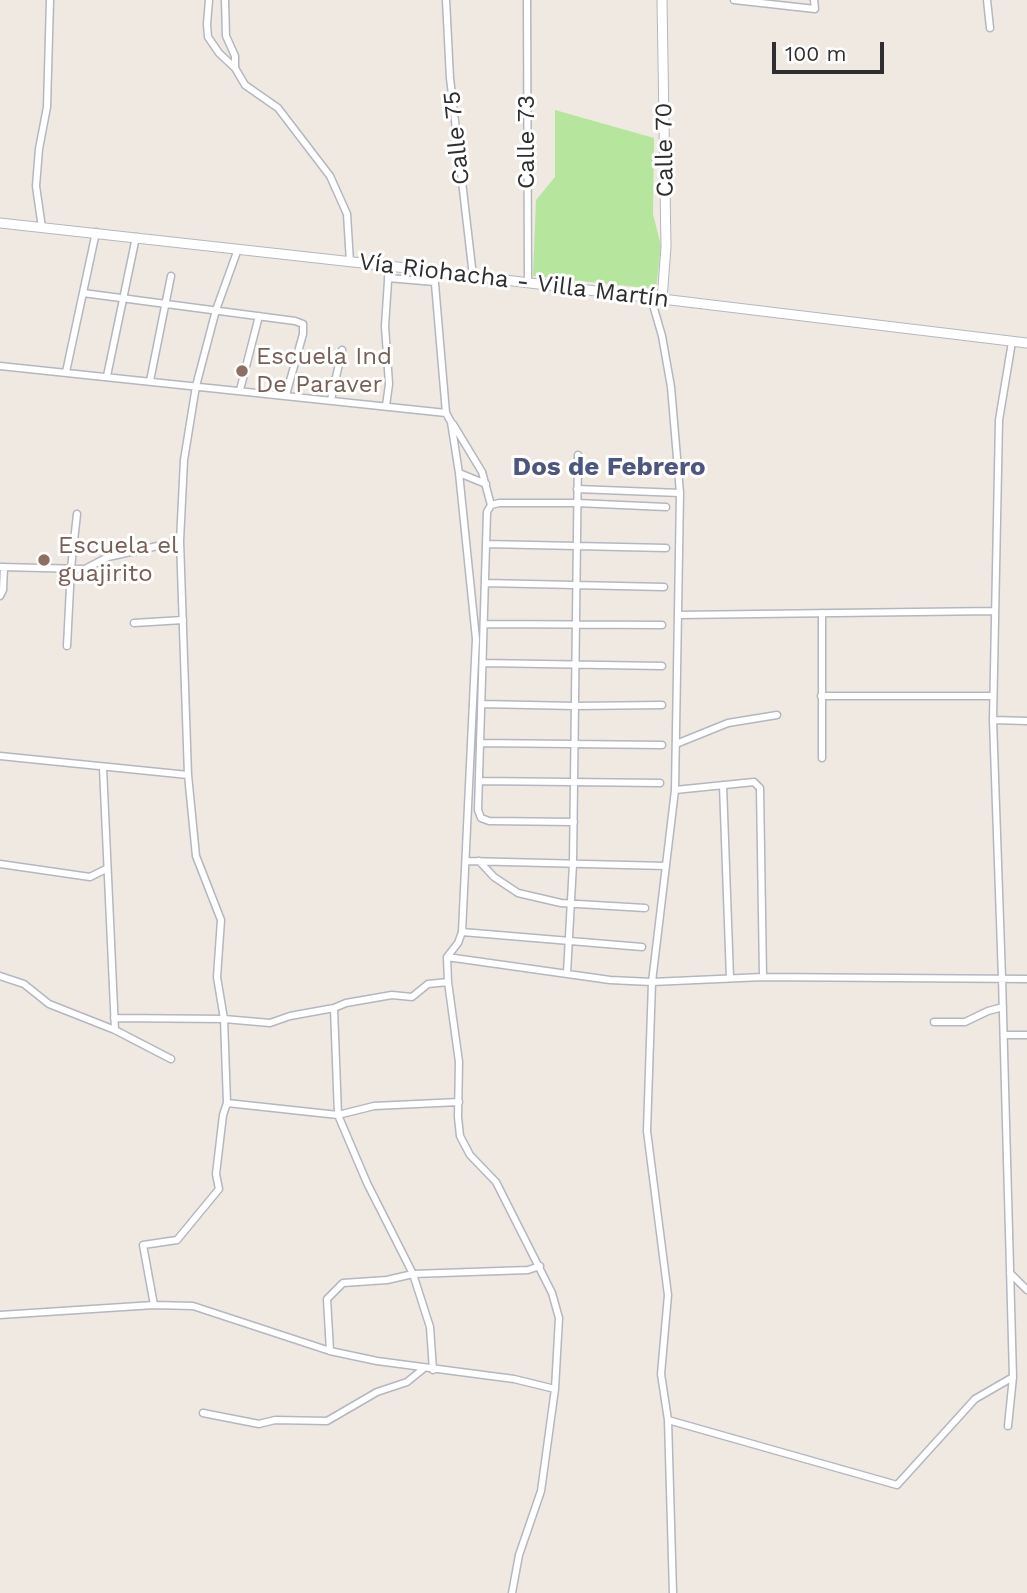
<!DOCTYPE html>
<html>
<head>
<meta charset="utf-8">
<style>
	body { margin:0 }
	#map { position:relative; width:1027px; height:1593px; overflow:hidden; background:#efe9e1; font-family:"Work Sans",sans-serif }
	canvas { display:block }
	.scale { position:absolute; left:772px; top:42px; width:112px; height:32px; box-sizing:border-box; border:4px solid #2e2e2e; border-top:0; padding-left:9px; font-size:21px; line-height:24px; white-space:nowrap; color:#2e2e2e; -webkit-text-stroke:5px #fff; paint-order:stroke }
</style>
</head>
<body>
<div id="map">
<canvas width="1027" height="1593"></canvas>
<div class="scale">100 m</div>
</div>
<script>
const g = document.querySelector('canvas').getContext('2d');
g.lineJoin = 'round';
function fillPath(path, color) { g.fillStyle = color; g.fill(path, 'evenodd'); }
const toPath = rows => new Path2D(rows.map(r => 'M' + r).join(''));
function strokePath(path, color, width, dash) { g.strokeStyle = color; g.lineWidth = width; g.lineCap = dash ? 'butt' : 'round'; g.setLineDash(dash || []); g.stroke(path); }
function drawText(font, color, halo, rows, align = 'center') {
  g.font = font + ' "Work Sans",sans-serif'; g.lineWidth = 6; g.setLineDash([]); g.textBaseline = 'middle'; g.strokeStyle = halo; g.fillStyle = color; for (const [text, x, y, turn = 0] of rows) {
    g.save(); g.translate(x, y); g.rotate((+turn || 0) * Math.PI / 180); g.textAlign = isNaN(turn) ? turn : align; if (halo) g.strokeText(text, 0, 0); g.fillText(text, 0, 0); g.restore();
  }
}
fillPath(toPath([
	[555,110,654,138,653,214,661,246,656,289,533,276,536,200,555,177]
]), '#b6e59e');
const street = toPath([
	[209,0,207,24,208,37,219,53,235,68,245,85,278,108,330,176,347,214,350,262],
	[225,0,226,36,235,56,235,68],
	[446,0,450,78,473,276],
	[527,0,528,283],
	[734,0,815,9,814,0],
	[987,0,990,28],
	[42,228,36,186,39,149,47,107,50,0],
	[434,272,446,413,451,422,459,473,476,639,462,932,458,943,447,957,448,982,459,1062,458,1117,460,1136,470,1155,496,1182,552,1293,559,1318,555,1389,541,1491,519,1555,512,1593],
	[388,278,435,282],
	[83,293,295,321,303,324,303,334,286,395],
	[651,298,662,336,671,387,680,493,675,790,652,982,647,1131,668,1295,661,1374,668,1420,673,1593],
	[0,366,446,413],
	[66,372,96,232],
	[107,376,136,237],
	[150,381,171,276],
	[240,390,259,316],
	[331,400,342,350],
	[386,406,389,384,385,326,389,266],
	[453,424,482,472,491,505,487,512,478,810,481,818,489,821,574,822],
	[459,473,486,484],
	[577,489,680,493],
	[491,505,499,503,577,503,666,507],
	[486,544,666,548],
	[0,567,85,569,108,557,180,541],
	[485,583,664,587],
	[0,596,3,590,4,567],
	[678,615,995,611],
	[134,623,183,620],
	[484,624,662,625],
	[67,646,71,568,77,514],
	[483,663,662,666],
	[821,696,993,696],
	[482,704,575,706,662,705],
	[993,720,1027,721],
	[480,743,662,745],
	[676,744,728,723,777,715],
	[0,756,188,775],
	[822,758,822,613],
	[103,768,115,1030],
	[479,781,660,783],
	[723,785,730,978],
	[675,790,754,782,760,788,763,977],
	[466,861,666,866],
	[479,861,494,877,518,893,561,903,645,908],
	[0,864,90,877,106,869],
	[462,932,642,947],
	[447,957,610,980,652,982,763,977,1027,979],
	[567,973,573,864,578,455],
	[0,976,24,984,49,1004,115,1030,171,1059],
	[334,1008,338,1115,367,1183,413,1274,430,1327,433,1370],
	[114,1018,224,1019,270,1023,290,1016,334,1008,346,1003,392,995,412,997,428,984,448,982],
	[934,1022,965,1022,988,1011,1003,1007],
	[1004,1035,1027,1035],
	[227,1103,338,1115,374,1106,459,1102],
	[1010,1273,1027,1290],
	[154,1305,143,1245,177,1240,219,1189,216,1174,223,1115,227,1103,224,1019,217,977,221,920,196,856,188,775,180,541,184,460,196,386,216,310,238,249],
	[0,1315,154,1305,193,1306,330,1351,377,1361,514,1379,555,1389],
	[330,1351,327,1299,343,1283,387,1280,413,1274,528,1270,540,1266],
	[203,1413,259,1424,275,1420,327,1421,377,1392,407,1382,423,1369],
	[668,1420,897,1485,975,1399,1013,1377],
	[1008,1426,1013,1377,1002,978,993,720,999,420,1012,342]
]);
const secondary = toPath([
	[0,223,389,266,1027,343],
	[662,299,666,247,662,0]
]);
strokePath(street, '#b4b7c1', 9);
strokePath(secondary, '#b4b7c1', 11);
strokePath(street, '#fff', 6);
strokePath(secondary, '#fff', 9);
for (const [x, y, r, color] of [
	[242,371,7,"#8d6e63"],
	[44,560,7,"#8d6e63"]
]) { const dot = new Path2D(); dot.arc(x, y, r, 0, 2 * Math.PI); g.fillStyle = color; g.fill(dot); strokePath(dot, '#fff', 2.5); }
drawText('24px', '#2e2e2e', '#fff', [
	["Calle 75",457,138,-96],
	["Calle 73",527,142,-90],
	["Calle 70",665,150,-91],
	["Vía Riohacha - Villa Martín",514,281,7]
]);
drawText('24px', '#785e54', '#fff', [
	["Escuela Ind",256,357],
	["De Paraver",256,385],
	["Escuela el",58,546],
	["guajirito",58,574]
], 'left');
drawText('bold 26px', '#4d5680', '#fff', [
	["Dos de Febrero",609,467]
]);
</script>
</body>
</html>
